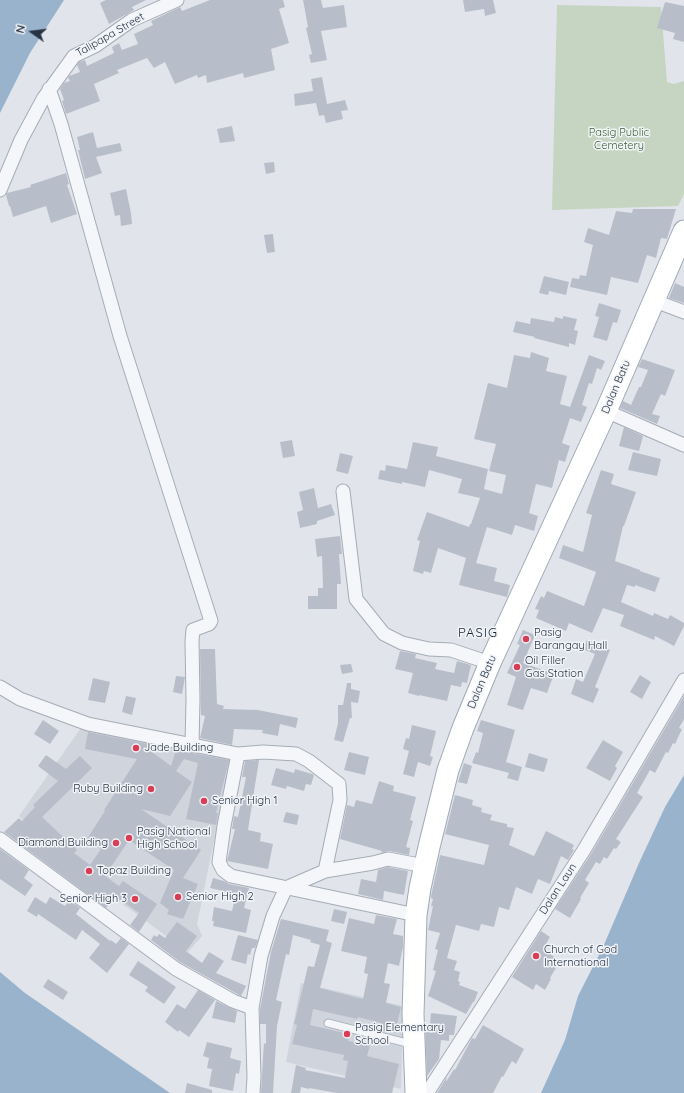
<!DOCTYPE html>
<html>
<head>
<meta charset="utf-8">
<style>
	body { margin:0 }
	#map { position:relative; width:684px; height:1093px; overflow:hidden; background:#e1e5eb; font-family:Quicksand,sans-serif }
	canvas { display:block }
	.north { position:absolute; left:12px; top:12px; width:40px; height:40px; -webkit-text-stroke:3px #f1f4f8; paint-order:stroke; rotate:284deg; font-size:11px; font-weight:700; line-height:16px; text-align:center; color:#283244 }
	.north::after { content:''; display:block; margin:auto; width:14px; height:18px; background:#283244; clip-path:polygon(50% 0,100% 100%,50% 72%,0 100%) }
</style>
</head>
<body>
<div id="map">
<canvas width="684" height="1093"></canvas>
<div class="north">N</div>
</div>
<script>
const g = document.querySelector('canvas').getContext('2d');
g.lineJoin = 'round';
function fillPath(path, color) { g.fillStyle = color; g.fill(path, 'evenodd'); }
const toPath = rows => new Path2D(rows.map(r => 'M' + r).join(''));
function strokePath(path, color, width, dash) { g.strokeStyle = color; g.lineWidth = width; g.lineCap = dash ? 'butt' : 'round'; g.setLineDash(dash || []); g.stroke(path); }
function drawText(font, color, halo, rows, align = 'center') {
  g.font = font + ' Quicksand,sans-serif'; g.lineWidth = 3; g.setLineDash([]); g.textBaseline = 'middle'; g.strokeStyle = halo; g.fillStyle = color; for (const [text, x, y, turn = 0] of rows) {
    g.save(); g.translate(x, y); g.rotate((+turn || 0) * Math.PI / 180); g.textAlign = isNaN(turn) ? turn : align; if (halo) g.strokeText(text, 0, 0); g.fillText(text, 0, 0); g.restore();
  }
}
fillPath(toPath([
	[83,725,231,757,197,924,202,936,188,952,79,872,19,816],
	[301,983,403,1006,401,1089,286,1062]
]), '#cfd4dd');
fillPath(toPath([
	[557,5,661,7,667,82,674,84,684,81,684,194,678,206,552,210]
]), '#c6d5c1');
fillPath(toPath([
	[0,0,64,0,30,53,0,113],
	[684,775,684,1093,541,1093,565,1040,578,996,603,947,639,863,665,807],
	[0,972,25,993,170,1093,0,1093]
]), '#99b3cd');
fillPath(toPath([
	[106,0,146,0,132,7,134,10,109,24,100,3],
	[210,0,283,0,285,7,279,9,289,43,271,49,275,70,244,78,243,73,207,83,206,75,198,78,197,75,175,84,165,62,154,68,147,58,117,70,119,73,94,84,100,101,66,114,62,101,64,100,60,89,64,83,70,81,68,77,69,76,80,72,77,65,79,62,85,60,87,66,114,53,112,47,119,43,122,50,138,44,134,34,153,25,151,21,180,7,182,11],
	[303,0,321,0,323,8,344,5,347,27,321,31,327,60,311,63,309,55,312,54,306,28,308,27],
	[463,0,493,0,496,13,485,16,484,9,465,12],
	[665,2,684,6,684,42,673,39,675,33,657,28],
	[322,77,327,104,345,100,348,110,341,111,343,119,326,123,324,115,319,116,316,103,295,106,294,94,313,91,311,79],
	[232,126,235,141,220,143,217,129],
	[93,132,97,148,120,143,122,151,96,157,102,173,85,179,78,150,80,150,77,137],
	[274,162,275,172,266,174,264,163],
	[66,173,69,184,67,185,77,214,51,223,46,206,13,217,10,206,9,206,6,195,7,193,31,187,30,185],
	[126,189,131,213,132,224,121,226,120,215,115,216,110,193],
	[633,209,676,209,667,239,661,238,656,258,647,255,638,283,611,277,607,295,570,287,572,278,579,279,580,275,586,276,593,245,584,242,588,228,609,235,616,211,632,213],
	[273,234,275,252,267,253,264,235],
	[544,276,569,282,566,295,549,291,548,295,539,293],
	[675,283,684,287,684,303,669,298],
	[599,303,621,310,617,323,613,322,607,341,593,337,599,317,595,316],
	[563,316,577,319,574,330,578,331,575,345,569,343,569,347,534,338,535,337,513,332,516,321,530,324,531,318,554,322,555,317,563,319],
	[531,352,549,358,546,371,567,376,560,404,570,407,589,355,605,361,601,370,597,368,592,384,589,383,582,405,587,407,581,422,570,418,562,443,570,446,565,462,559,460,552,488,536,484,529,513,538,516,534,531,515,525,512,535,487,527,476,563,497,568,494,581,510,585,507,597,459,585,466,558,438,548,431,573,424,571,423,574,413,571,420,541,417,540,427,512,469,527,470,524,471,524,480,498,458,493,462,479,429,470,425,487,402,482,402,484,378,479,380,470,385,471,386,465,407,469,413,442,438,447,436,456,488,469,484,489,502,494,506,475,489,471,496,444,474,439,488,383,507,388,514,355,530,358],
	[642,359,675,370,665,396,661,394,652,414,660,416,657,424,620,408,623,401,631,405,639,387,641,387,648,370,638,367],
	[624,427,643,436,639,451,619,446],
	[292,440,295,456,283,458,280,442],
	[633,452,661,459,657,476,628,470],
	[340,453,353,456,348,474,336,471],
	[601,470,614,474,611,484,636,492,624,526,623,526,615,561,640,570,640,571,660,578,655,592,635,585,635,587,627,585,621,602,653,616,654,613,668,619,670,615,684,623,684,626,674,646,655,636,654,640,620,626,624,615,603,608,592,633,569,623,566,631,536,618,539,610,535,609,541,596,544,598,547,591,584,606,596,572,559,558,563,545,583,552,592,515,586,513],
	[314,488,318,508,331,504,335,515,317,521,317,524,300,528,297,512,303,510,299,492],
	[340,536,342,554,339,554,341,584,337,584,337,609,308,609,308,596,318,596,318,588,323,588,322,556,317,557,315,539],
	[523,630,535,635,523,663,554,674,547,693,531,688,523,710,507,705,516,677,507,673,520,645,517,644],
	[587,640,610,650,595,687,599,689,593,703,571,694,576,679,583,682,595,654,583,649],
	[200,649,215,649,217,704,224,706,223,709,258,710,298,718,296,728,280,724,278,736,262,733,263,730,234,729,232,745,200,738,205,716,201,715],
	[400,651,416,654,415,658,437,663,435,669,454,673,457,661,471,665,467,683,462,682,461,687,451,685,447,701,419,695,419,696,408,693,413,673,395,669],
	[351,664,353,672,342,674,340,665],
	[640,675,651,682,642,699,630,692],
	[176,676,185,677,182,694,173,692],
	[93,678,110,682,105,703,88,700],
	[347,683,351,683,351,689,360,691,358,703,351,702,352,718,350,718,343,742,334,740,338,723,338,705,343,705],
	[126,696,136,698,132,715,122,712],
	[684,696,684,719,679,728,682,729,675,744,673,743,668,753,666,752,655,773,650,770,637,793,643,797,616,839,621,842,616,849,614,848,607,859,604,857,600,864,596,862,585,880,589,883,580,898,581,899,570,918,555,909,591,854],
	[43,720,59,731,50,744,34,734],
	[481,720,515,730,506,762,522,767,518,781,507,778,509,773,472,763,476,752,478,753,483,733,477,731],
	[412,725,436,731,430,756,433,757,430,766,418,762,414,777,403,774,409,751,403,749,406,738,409,739],
	[88,732,153,745,152,752,171,766,176,750,229,760,216,813,218,813,216,825,186,819,198,763,184,759,176,771,192,782,170,816,141,809,201,850,183,878,198,884,183,919,167,914,169,910,160,903,174,870,129,840,105,876,119,886,123,881,157,904,139,932,130,925,139,913,115,896,106,908,4,832,19,818,22,821,35,807,33,805,58,781,38,766,46,755,66,769,80,756,92,768,42,817,77,850,74,853,90,865,101,849,87,839,105,811,104,810,137,759,85,749],
	[603,740,623,752,615,766,617,768,610,781,586,768],
	[349,752,369,757,365,775,344,770],
	[529,753,548,759,544,772,525,767],
	[259,760,248,830,261,833,260,841,273,844,268,869,227,861,235,829,232,829,234,816,238,817,246,777,242,777,245,761],
	[464,763,472,766,467,784,458,782],
	[276,768,294,773,295,769,312,774,314,775,311,785,306,784,304,791,287,786,286,789,271,785],
	[379,781,394,786,393,791,416,797,410,820,413,821,406,847,410,848,409,855,389,851,381,853,382,851,340,839,347,805,354,807,356,800,372,804],
	[455,795,473,800,472,805,482,808,481,812,492,815,490,820,507,824,507,827,514,828,509,845,534,856,546,831,574,845,572,849,574,850,568,860,561,856,550,884,538,879,532,894,516,887,509,910,499,907,494,927,481,924,479,931,456,925,447,958,457,961,454,970,460,972,458,981,460,982,459,985,478,992,474,1002,473,1002,466,1014,428,996,436,971,433,970,438,950,435,949,440,933,428,930,433,906,431,906,433,899,431,898,431,896,440,855,484,865,489,845,445,834],
	[286,812,299,815,297,825,283,822],
	[0,849,29,870,24,878,33,885,25,896,0,879],
	[388,867,408,871,404,895,384,891,383,900,358,894,361,879,376,882,378,870],
	[213,878,224,881,229,884,249,888,244,908,251,910,246,933,213,926,214,921,212,921,214,907,232,911,236,894,210,888],
	[35,897,46,904,50,897,65,906,69,900,80,908,76,914,110,941,111,940,116,944,121,938,129,944,107,973,89,958,100,944,82,930,76,940,38,914,37,917,27,911],
	[334,909,347,912,344,924,331,921],
	[376,915,397,919,393,934,403,936,403,947,399,966,388,963,384,983,390,984,386,1003,401,1007,395,1033,381,1030,382,1025,380,1025,381,1023,358,1017,357,1019,313,1009,310,1025,349,1034,348,1041,370,1045,367,1056,399,1064,392,1093,337,1093,309,1088,309,1089,301,1087,300,1093,291,1093,296,1065,306,1068,305,1070,345,1078,348,1061,343,1060,344,1055,292,1044,297,1025,294,1024,308,966,314,967,320,945,310,942,311,940,293,935,289,955,286,954,276,1000,282,1002,277,1026,273,1093,261,1093,263,1057,264,1043,266,1044,266,1024,260,1024,260,1009,271,952,281,919,329,930,326,941,332,943,320,988,363,999,368,974,364,973,367,957,341,951,349,918,374,924],
	[177,922,197,936,186,951,202,963,209,952,224,961,216,973,246,986,241,996,180,962,151,940,154,935,157,937,159,934,165,938],
	[541,931,550,937,543,949,560,961,550,978,551,979,545,990,536,984,533,990,512,977],
	[238,935,258,940,255,948,252,948,250,955,248,954,246,964,231,960],
	[138,961,176,987,164,1004,145,991,148,987,129,975],
	[48,979,68,992,63,1000,43,987],
	[198,990,215,1000,189,1037,179,1030,178,1032,165,1022,177,1004,185,1009],
	[216,1001,237,1011,235,1023,212,1018],
	[431,1013,457,1016,454,1035,449,1035,449,1041,441,1040,439,1059,427,1076,425,1024,430,1024],
	[483,1025,524,1049,516,1064,512,1061,503,1077,502,1076,493,1093,437,1093,447,1077,446,1082,454,1069,455,1070,471,1040,472,1038,475,1039],
	[207,1042,232,1048,230,1058,241,1061,239,1074,236,1073,233,1091,209,1086,212,1069,207,1068,209,1058,203,1056],
	[187,1083,212,1090,212,1093,185,1093]
]), '#b8bec9');
const service = toPath([
	[328,1023,411,1044]
]);
const minor = toPath([
	[49,89,61,124,120,336,211,621,209,624,193,630,192,641,193,699,192,745],
	[0,190,21,140,43,99,74,56,95,46,132,20,177,0],
	[655,301,684,312],
	[606,411,684,445],
	[343,491,356,599,384,634,402,643,429,649,451,650,490,663],
	[0,687,20,699,88,724,238,754,224,826,219,862,223,870,231,876,416,915],
	[238,754,263,752,296,754,309,761,339,784,340,800,325,871],
	[0,839,176,969,233,1001,252,1008],
	[253,1093,254,1077,252,1008,261,956,273,916,286,888,325,871,373,863,388,859,425,866],
	[427,1093,584,850,684,680]
]);
const primary = toPath([
	[416,1093,413,1014,416,915,420,888,429,847,448,770,463,728,490,663,606,411,684,231]
]);
strokePath(service, '#a6acb6', 9);
strokePath(minor, '#a6acb6', 15);
strokePath(primary, '#9fa9b7', 23);
strokePath(service, '#f4f6f9', 7);
strokePath(minor, '#f4f6f9', 13);
strokePath(primary, '#fff', 21);
for (const [x, y, r, color] of [
	[526,639,4,"#d93d55"],
	[517,667,4,"#d93d55"],
	[136,748,4,"#d93d55"],
	[151,789,4,"#d93d55"],
	[204,801,4,"#d93d55"],
	[129,838,4,"#d93d55"],
	[116,843,4,"#d93d55"],
	[89,871,4,"#d93d55"],
	[178,897,4,"#d93d55"],
	[135,899,4,"#d93d55"],
	[536,956,4,"#d93d55"],
	[347,1034,4,"#d93d55"]
]) { const dot = new Path2D(); dot.arc(x, y, r, 0, 2 * Math.PI); g.fillStyle = color; g.fill(dot); strokePath(dot, '#f1f4f8', 1.5); }
drawText('11px', '#283244', '#f1f4f8', [
	["Talipapa Street",110,35,-30],
	["Dalan Batu",616,387,-67],
	["Dalan Batu",482,682,-67],
	["Dalan Laun",558,889,-57]
]);
drawText('11px', '#3c6134', '#f1f4f8', [
	["Pasig Public",619,133],
	["Cemetery",619,146]
]);
drawText('11px', '#283244', '#f1f4f8', [
	["Pasig",534,633],
	["Barangay Hall",534,646],
	["Oil Filler",525,661],
	["Gas Station",525,674],
	["Jade Building",144,748],
	["Ruby Building",143,789,"right"],
	["Senior High 1",212,801],
	["Pasig National",137,832],
	["High School",137,845],
	["Diamond Building",108,843,"right"],
	["Topaz Building",97,871],
	["Senior High 2",186,897],
	["Senior High 3",127,899,"right"],
	["Church of God",544,950],
	["International",544,963],
	["Pasig Elementary",355,1028],
	["School",355,1041]
], 'left');
g.letterSpacing = '1px';
drawText('13px', '#1a2335', '#f1f4f8', [
	["PASIG",478,633]
]);
g.letterSpacing = '0px';
</script>
</body>
</html>
